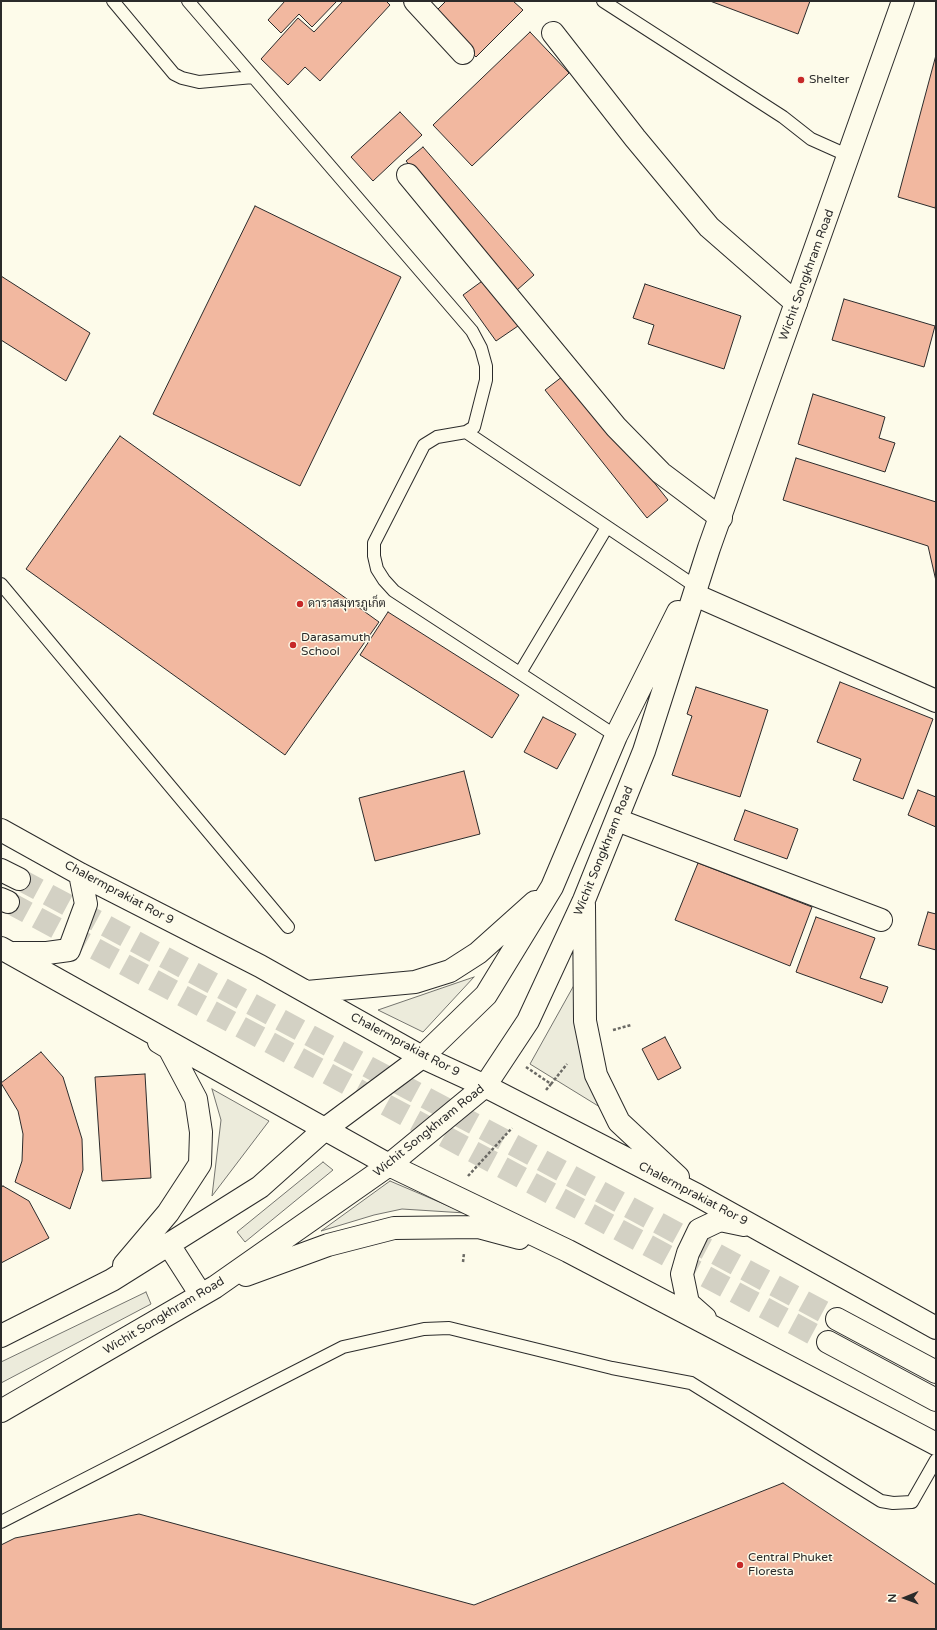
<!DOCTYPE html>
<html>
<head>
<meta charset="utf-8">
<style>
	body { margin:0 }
	#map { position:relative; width:937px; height:1630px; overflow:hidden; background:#fdfbea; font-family:"Varela Round",sans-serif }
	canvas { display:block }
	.frame { position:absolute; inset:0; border:2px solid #2b2b2b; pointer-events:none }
	.north { position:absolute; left:885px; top:1578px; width:40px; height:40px; -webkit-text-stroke:3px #fdfbea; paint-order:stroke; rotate:269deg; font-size:11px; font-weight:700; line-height:16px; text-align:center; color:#2b2b2b }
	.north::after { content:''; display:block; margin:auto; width:14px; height:18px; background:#2b2b2b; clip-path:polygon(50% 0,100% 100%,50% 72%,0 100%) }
</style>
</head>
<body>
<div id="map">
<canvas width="937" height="1630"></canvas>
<div class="frame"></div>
<div class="north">N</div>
</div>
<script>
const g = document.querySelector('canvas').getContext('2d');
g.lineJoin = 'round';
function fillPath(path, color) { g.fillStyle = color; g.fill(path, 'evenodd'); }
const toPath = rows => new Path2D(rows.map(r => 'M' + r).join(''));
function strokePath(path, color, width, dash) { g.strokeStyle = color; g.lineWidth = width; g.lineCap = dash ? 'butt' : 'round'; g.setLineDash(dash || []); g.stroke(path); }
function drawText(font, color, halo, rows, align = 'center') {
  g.font = font + ' "Varela Round",Sarabun,sans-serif'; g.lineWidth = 3; g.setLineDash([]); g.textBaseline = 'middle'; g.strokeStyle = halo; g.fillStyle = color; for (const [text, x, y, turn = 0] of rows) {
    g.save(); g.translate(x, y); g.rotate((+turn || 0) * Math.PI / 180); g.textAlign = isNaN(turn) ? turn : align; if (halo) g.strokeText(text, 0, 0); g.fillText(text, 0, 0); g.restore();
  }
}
const green = toPath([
	[474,977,423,1032,378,1010,474,977],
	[578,978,608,1112,530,1064,578,978],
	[212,1089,269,1121,212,1196,221,1120,212,1089],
	[323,1162,333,1170,245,1242,237,1232,323,1162],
	[390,1181,465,1213,402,1209,374,1215,321,1231,390,1181],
	[146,1292,151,1304,1,1383,1,1362,146,1292]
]);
fillPath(green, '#ecebdb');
strokePath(green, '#74746e', 1);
const building = toPath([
	[285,1,337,1,312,27,299,14,281,33,268,20,285,1],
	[343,1,386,1,390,5,320,81,305,67,288,85,261,59,298,18,314,32,343,1],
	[446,1,513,1,523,10,476,57,433,14,446,1],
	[710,1,810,1,798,34,710,1],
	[530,32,569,73,472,166,433,125,530,32],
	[936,55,936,204,935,208,898,197,936,55],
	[400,112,422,135,373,181,351,157,400,112],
	[423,147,534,275,517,290,406,161,423,147],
	[255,206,401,277,300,486,153,414,255,206],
	[1,276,90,333,66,381,1,340,1,276],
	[485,279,518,326,496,341,463,295,485,279],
	[645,284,741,316,724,369,648,344,654,325,633,318,645,284],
	[844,299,935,326,924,367,832,340,844,299],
	[567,373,668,500,647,518,545,390,567,373],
	[813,394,885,417,879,438,895,443,885,472,798,444,813,394],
	[120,436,379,622,285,755,26,569,120,436],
	[796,458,936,502,936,581,928,546,783,500,796,458],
	[388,612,519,695,492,738,360,655,388,612],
	[840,682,933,719,903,799,853,780,861,759,817,742,840,682],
	[696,687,768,710,740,797,672,775,692,716,687,714,696,687],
	[543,717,576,734,557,769,524,752,543,717],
	[464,771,480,834,375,861,359,798,464,771],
	[918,790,936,797,936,827,908,815,918,790],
	[745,810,798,829,787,859,734,840,745,810],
	[698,863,812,907,790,966,675,920,698,863],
	[928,912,936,914,936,950,918,945,928,912],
	[816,917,875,938,860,978,888,987,882,1003,796,972,816,917],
	[665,1037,681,1068,658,1080,642,1049,665,1037],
	[41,1052,63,1077,82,1139,83,1170,70,1209,15,1182,22,1161,23,1134,18,1111,1,1083,41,1052],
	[145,1074,151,1178,102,1181,95,1077,145,1074],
	[3,1186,29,1201,49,1238,1,1263,1,1187,3,1186],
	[783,1483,936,1585,936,1629,1,1629,1,1545,15,1538,139,1514,474,1605,783,1483]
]);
fillPath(building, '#f2b8a0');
strokePath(building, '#2b2b2b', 1);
strokePath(toPath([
	[19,879,837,1319],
	[8,902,828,1342]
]), '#d3d1c4', 22, [22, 11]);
const service = toPath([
	[113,1,174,74,182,78,199,82,253,77],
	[188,1,472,331,481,348,486,366,486,380,474,427,466,432,437,437,424,445,374,543,374,556,377,569,384,580,394,591,616,736],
	[603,1,783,117,811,139,849,156],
	[466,432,692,584],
	[1,584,288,927],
	[520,673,607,527],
	[1,1522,343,1347,424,1329,449,1328,612,1368,691,1383,881,1501,893,1503,912,1502,936,1460]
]);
const minor = toPath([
	[415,1,463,53],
	[553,33,635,138,709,227,796,303],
	[408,175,616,427,661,473,721,518],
	[695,595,936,701],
	[617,820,881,920]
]);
const secondary = toPath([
	[1,830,80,874,260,966,422,1057,485,1086,697,1195,936,1328],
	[1,870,19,879],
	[1,899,8,902],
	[584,905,585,1021,596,1075,619,1122,678,1177],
	[1,948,389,1165,568,1251,936,1444],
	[14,953,47,953,69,950,86,904,80,874],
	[307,992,415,982,450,971,478,953,535,902],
	[169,1245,201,1295],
	[124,1265,168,1213,200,1164,201,1132,196,1099,169,1048,159,1042],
	[246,1275,328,1245,394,1228,478,1227,519,1238],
	[705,1318,688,1303,682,1274,688,1253,699,1230,720,1220,744,1225],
	[837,1319,936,1372],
	[1,1336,112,1280,260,1187,325,1129,422,1057,486,995,552,887,616,736,678,612],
	[828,1342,936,1400],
	[1,1411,215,1287,389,1165,485,1086,528,1021,584,900,644,751,709,548,903,1]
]);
strokePath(service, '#2b2b2b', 14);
strokePath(minor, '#2b2b2b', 24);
strokePath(secondary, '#2b2b2b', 24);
strokePath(toPath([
	[613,1030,631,1025],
	[526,1067,551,1084,546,1090],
	[551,1084,567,1064],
	[468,1176,512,1128],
	[463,1262,464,1253]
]), '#6a6964', 2.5, [3, 2]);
strokePath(service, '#fdfbea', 12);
strokePath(minor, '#fdfbea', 22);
strokePath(secondary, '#fdfbea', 22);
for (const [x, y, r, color] of [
	[801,80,4,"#c62828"],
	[300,604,4,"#c62828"],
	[293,645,4,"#c62828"],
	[740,1565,4,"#c62828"]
]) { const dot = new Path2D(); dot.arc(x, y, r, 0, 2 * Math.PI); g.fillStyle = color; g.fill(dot); strokePath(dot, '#fdfbea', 1.5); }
drawText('12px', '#2b2b2b', '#fdfbea', [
	["Shelter",809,80],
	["ดาราสมุทรภูเก็ต",308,604],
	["Darasamuth",301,638],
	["School",301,652],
	["Central Phuket",748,1558],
	["Floresta",748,1572]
], 'left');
drawText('12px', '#2b2b2b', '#fdfbea', [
	["Wichit Songkhram Road",807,275,-70],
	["Wichit Songkhram Road",604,851,-68],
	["Chalermprakiat Ror 9",119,893,28],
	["Chalermprakiat Ror 9",405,1045,28],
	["Wichit Songkhram Road",429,1131,-39],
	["Chalermprakiat Ror 9",693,1194,28],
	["Wichit Songkhram Road",164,1316,-31]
]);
</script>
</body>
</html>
